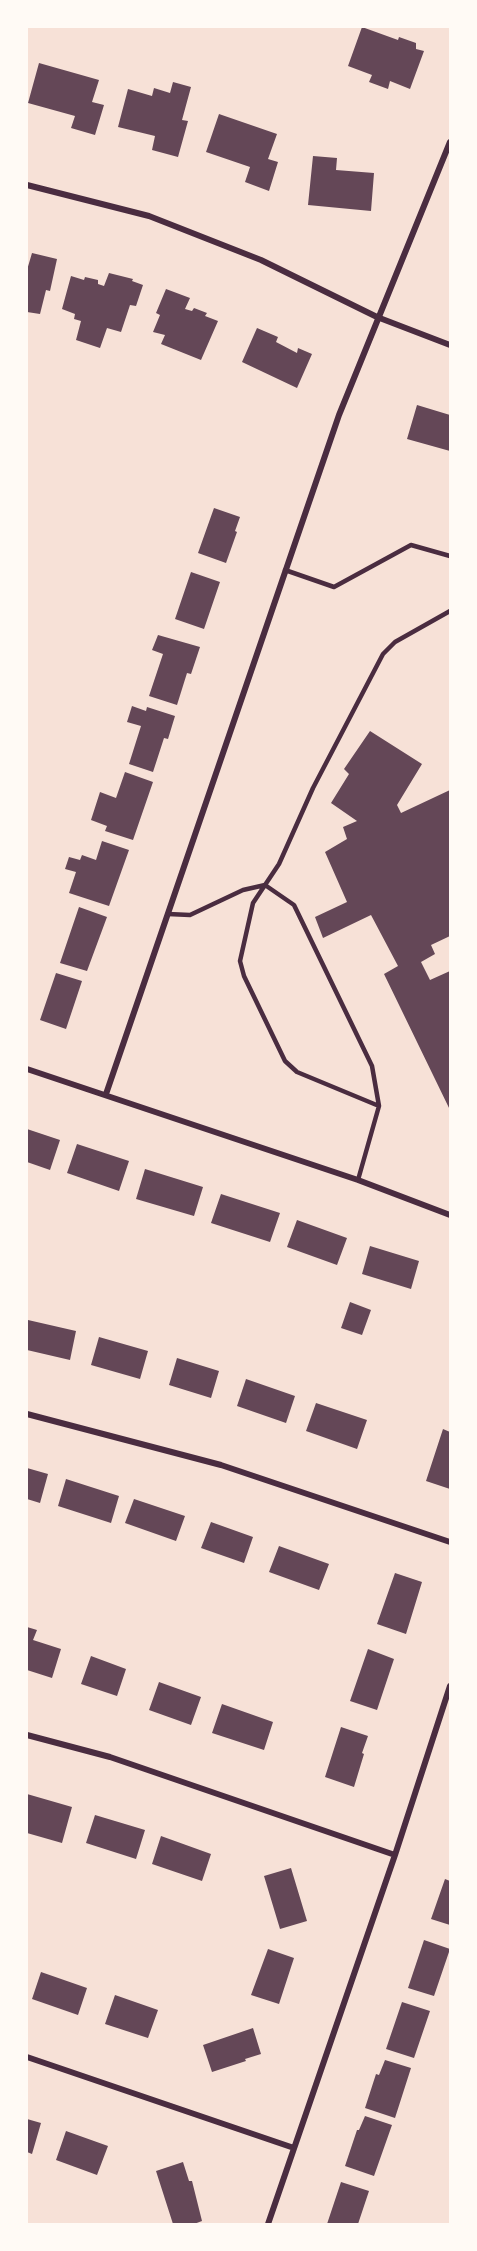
<!DOCTYPE html>
<html>
<head>
<meta charset="utf-8">
<style>
	body { margin:0 }
	#map { position:relative; width:477px; height:2251px; overflow:hidden; background:#f7e1d7; font-family:"Varela Round",sans-serif }
	canvas { display:block }
	.frame { position:absolute; inset:0; border:28px solid #fffaf5; pointer-events:none }
</style>
</head>
<body>
<div id="map">
<canvas width="477" height="2251"></canvas>
<div class="frame"></div>
</div>
<script>
const g = document.querySelector('canvas').getContext('2d');
g.lineJoin = 'round';
function fillPath(path, color) { g.fillStyle = color; g.fill(path, 'evenodd'); }
const toPath = rows => new Path2D(rows.map(r => 'M' + r).join(''));
function strokePath(path, color, width, dash) { g.strokeStyle = color; g.lineWidth = width; g.lineCap = dash ? 'butt' : 'round'; g.setLineDash(dash || []); g.stroke(path); }
fillPath(toPath([
	[362,27,398,40,399,37,416,43,416,49,424,51,410,89,390,81,388,89,369,82,372,75,348,66],
	[39,63,99,80,92,102,104,105,95,135,71,128,75,116,28,103],
	[173,82,191,87,182,120,188,121,178,157,152,150,155,136,118,127,128,89,152,96,154,88,170,93],
	[219,114,277,134,268,159,278,162,269,191,245,182,250,167,206,152],
	[313,156,337,158,336,170,374,173,371,211,308,205],
	[32,253,57,259,50,291,46,290,40,314,27,312,27,270],
	[109,273,133,279,132,281,143,285,136,306,130,305,121,332,107,328,100,348,76,340,81,321,74,319,75,314,62,309,71,276,84,280,85,277,98,280,98,284,104,286],
	[166,289,190,298,185,309,192,311,194,308,207,313,205,316,218,321,201,360,161,344,165,335,153,332,160,315,156,313],
	[257,328,278,337,276,342,297,353,298,348,312,354,297,388,242,362],
	[417,405,450,415,450,451,407,439],
	[214,508,240,517,235,531,237,532,226,563,198,553],
	[191,572,220,582,204,629,175,619],
	[158,635,200,647,191,674,187,673,177,705,149,696,163,654,152,650],
	[132,706,146,711,147,707,175,716,168,739,164,738,153,772,129,764,141,726,127,722],
	[370,731,422,764,397,805,401,813,450,790,450,936,431,945,435,954,421,962,430,980,450,971,450,1110,384,974,398,966,371,915,323,938,315,917,347,902,325,852,347,839,343,827,357,821,331,803,349,774,344,769],
	[125,772,153,782,133,840,105,831,107,826,91,820,100,792,116,798],
	[102,841,129,850,109,906,69,893,76,872,65,869,69,857,80,860,82,855,96,860],
	[79,907,107,917,87,971,60,963],
	[56,973,82,981,66,1029,40,1020],
	[27,1129,60,1140,50,1170,27,1162],
	[77,1144,129,1161,119,1191,67,1173],
	[145,1169,203,1187,194,1216,136,1199],
	[221,1194,280,1213,270,1242,211,1223],
	[297,1220,347,1238,337,1265,287,1247],
	[370,1246,419,1261,411,1289,362,1274],
	[350,1302,371,1310,362,1335,341,1328],
	[28,1320,76,1331,70,1360,27,1350],
	[99,1337,148,1351,140,1379,91,1365],
	[177,1358,219,1371,211,1398,169,1385],
	[246,1379,295,1396,286,1423,237,1406],
	[316,1403,367,1420,357,1449,306,1431],
	[443,1429,450,1432,450,1489,426,1481],
	[27,1468,48,1474,40,1503,27,1499],
	[66,1479,119,1496,111,1523,58,1506],
	[134,1499,185,1516,176,1541,125,1523],
	[211,1522,253,1537,244,1563,201,1548],
	[279,1546,329,1564,319,1590,269,1572],
	[395,1573,422,1582,406,1634,377,1624],
	[27,1627,37,1630,33,1640,61,1649,52,1678,27,1670],
	[368,1649,394,1659,377,1710,350,1701],
	[91,1656,126,1669,117,1696,81,1684],
	[159,1682,201,1697,191,1725,149,1710],
	[222,1704,273,1722,264,1750,212,1733],
	[341,1727,368,1736,362,1753,364,1754,354,1787,325,1777],
	[27,1794,72,1807,62,1843,27,1833],
	[95,1815,145,1830,136,1859,86,1843],
	[161,1836,211,1854,202,1881,152,1864],
	[291,1868,307,1921,280,1929,264,1876],
	[445,1879,450,1881,450,1925,431,1919],
	[424,1940,450,1949,434,1996,408,1988],
	[268,1949,294,1958,279,2004,251,1995],
	[41,1972,87,1988,78,2015,32,1999],
	[115,1995,158,2010,148,2038,105,2024],
	[402,2002,430,2011,414,2058,386,2049],
	[253,2028,261,2054,245,2059,246,2061,212,2072,203,2045],
	[385,2060,411,2068,395,2118,365,2108,376,2074,379,2075],
	[365,2116,392,2125,374,2176,345,2166,357,2130,359,2130],
	[27,2119,41,2123,32,2154,27,2152],
	[66,2131,108,2146,97,2175,56,2160],
	[183,2162,189,2181,192,2181,202,2221,194,2224,173,2224,156,2171],
	[341,2182,369,2191,358,2224,327,2224]
]), '#644757');
strokePath(toPath([
	[285,570,334,587,411,545,450,556],
	[168,914,190,915,243,890,265,885,294,905,372,1066,379,1106,358,1180],
	[379,1106,297,1072,285,1061,244,976,240,961,253,903,279,864,313,788,383,654,395,642,450,611]
]), '#4a2c40', 4.5);
strokePath(toPath([
	[27,185,149,216,261,260,377,317,450,345],
	[27,1069,358,1180,450,1215],
	[106,1094,339,415,450,142],
	[27,1414,221,1465,450,1542],
	[27,1735,110,1757,395,1855],
	[27,2057,294,2148],
	[268,2224,395,1855,450,1686]
]), '#4a2c40', 6);
</script>
</body>
</html>
